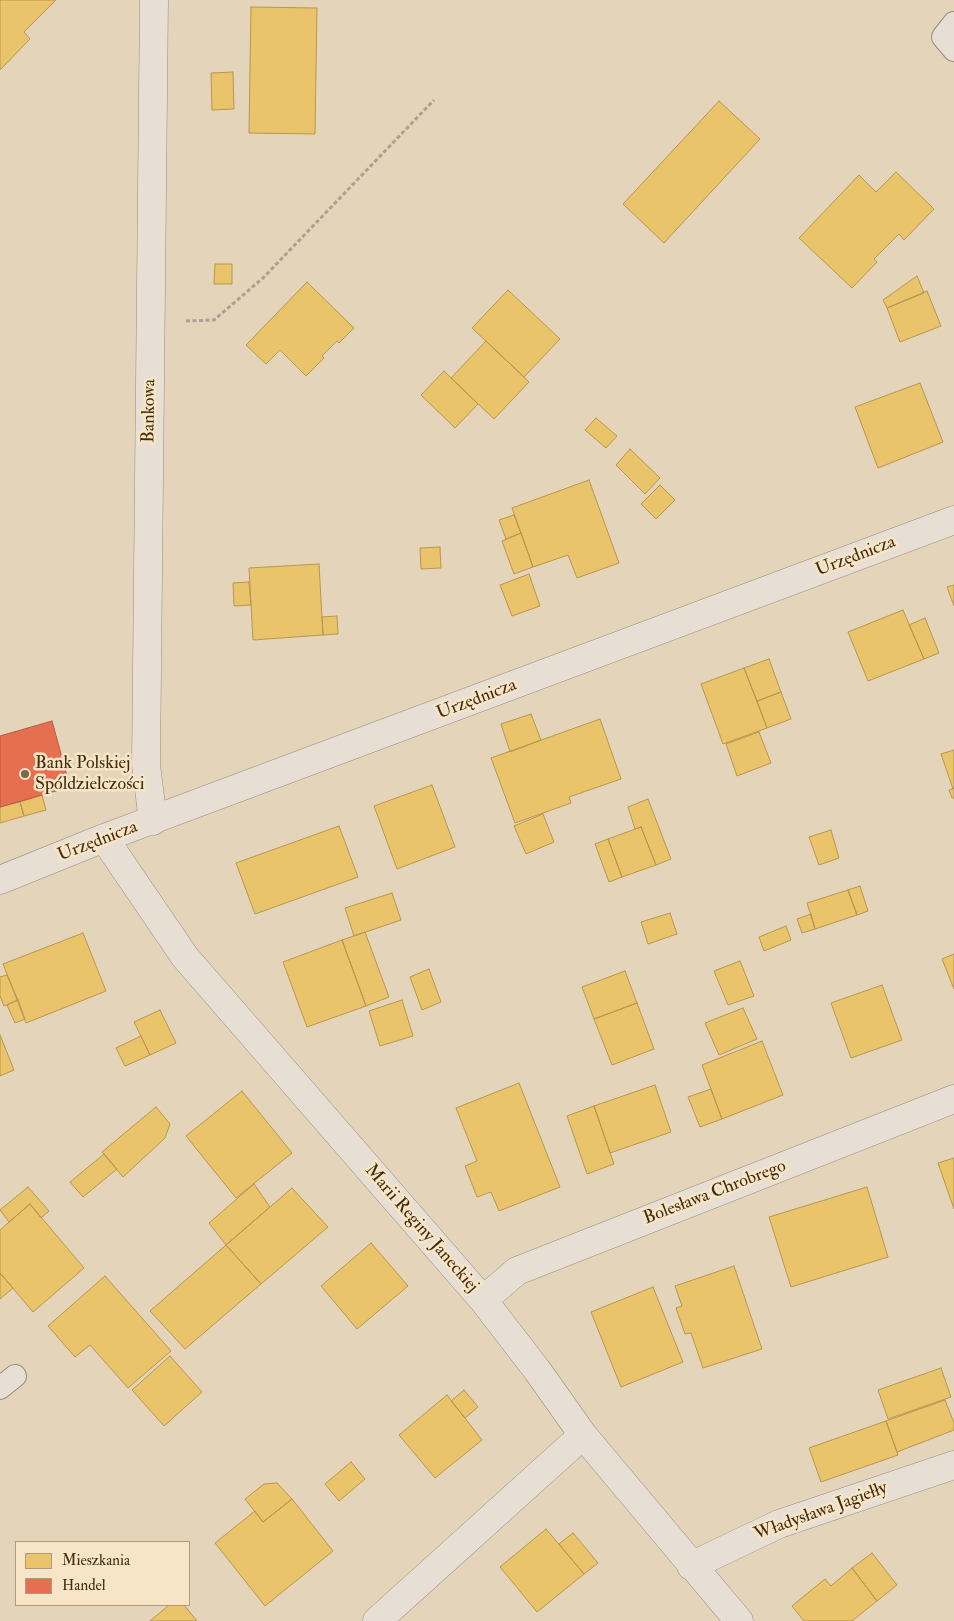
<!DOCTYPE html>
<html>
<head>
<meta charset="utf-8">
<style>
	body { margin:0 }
	#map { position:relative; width:954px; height:1621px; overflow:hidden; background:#e4d4ba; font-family:"IM FELL Double Pica",serif }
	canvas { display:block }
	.legend { position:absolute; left:15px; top:1541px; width:175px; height:65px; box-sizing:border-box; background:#f8e5c7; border:1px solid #af9b7d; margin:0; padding:6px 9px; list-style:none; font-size:15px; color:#422c0d }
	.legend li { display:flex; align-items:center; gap:10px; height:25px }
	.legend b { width:25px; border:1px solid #af9b7d }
</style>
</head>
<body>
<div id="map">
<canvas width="954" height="1621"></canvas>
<ul class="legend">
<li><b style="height:14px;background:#e9c46a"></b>Mieszkania</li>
<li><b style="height:14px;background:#e76f51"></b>Handel</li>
</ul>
</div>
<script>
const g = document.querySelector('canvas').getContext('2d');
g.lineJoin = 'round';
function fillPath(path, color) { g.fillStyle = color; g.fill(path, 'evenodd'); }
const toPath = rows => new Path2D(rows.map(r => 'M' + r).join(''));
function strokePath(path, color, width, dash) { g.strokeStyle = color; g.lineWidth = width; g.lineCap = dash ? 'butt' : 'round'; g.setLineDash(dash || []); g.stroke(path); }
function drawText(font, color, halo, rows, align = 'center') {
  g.font = font + ' "IM FELL Double Pica",serif'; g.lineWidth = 5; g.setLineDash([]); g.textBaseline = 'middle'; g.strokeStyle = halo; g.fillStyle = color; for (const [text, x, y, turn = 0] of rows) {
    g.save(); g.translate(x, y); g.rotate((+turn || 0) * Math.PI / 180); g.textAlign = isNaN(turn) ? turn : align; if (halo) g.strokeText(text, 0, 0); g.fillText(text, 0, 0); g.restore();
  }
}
const homes = toPath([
	[0,0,56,0,24,32,30,39,0,70,0,0],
	[251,7,317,8,315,134,249,133,251,7],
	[233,72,234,109,212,110,211,73,233,72],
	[719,101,760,139,664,243,623,204,719,101],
	[896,172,934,209,904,240,899,234,874,259,877,262,852,288,799,238,859,175,876,192,896,172],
	[215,264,232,264,232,284,214,284,215,264],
	[917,276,924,293,887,308,883,300,917,276],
	[307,282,354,328,339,343,337,341,322,356,324,358,306,376,280,350,266,364,246,345,307,282],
	[508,290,560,339,524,377,472,328,508,290],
	[927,291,941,326,900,342,887,308,927,291],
	[486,341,529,382,494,419,451,378,486,341],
	[444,371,478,404,455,428,421,395,444,371],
	[920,383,943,442,878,468,855,407,920,383],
	[596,418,617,436,606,448,585,430,596,418],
	[630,449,660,478,645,494,616,465,630,449],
	[589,480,619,563,577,578,568,555,533,567,512,508,589,480],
	[660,485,675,500,656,519,641,504,660,485],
	[514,515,521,533,506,539,499,520,514,515],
	[521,533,533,567,514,574,502,541,521,533],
	[440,547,441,568,421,569,420,548,440,547],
	[319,564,323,635,253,640,249,568,319,564],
	[529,574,540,606,512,616,500,585,529,574],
	[249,582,251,605,234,606,233,583,249,582],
	[954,585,954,606,947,587,954,585],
	[903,610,924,659,868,681,848,632,903,610],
	[337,616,338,634,323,635,322,617,337,616],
	[925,618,939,653,924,659,909,625,925,618],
	[769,659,781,692,757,701,744,668,769,659],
	[744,668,767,728,723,744,701,684,744,668],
	[781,692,791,719,767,728,757,701,781,692],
	[531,714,541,740,510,752,501,724,531,714],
	[600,719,621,779,569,797,571,803,515,823,491,758,600,719],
	[759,732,771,763,737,776,726,744,759,732],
	[954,750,954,788,953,789,941,754,954,750],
	[432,785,455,847,397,869,374,806,432,785],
	[954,788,954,798,952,798,949,790,954,788],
	[42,795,46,810,24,816,20,802,42,795],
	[648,799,671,859,656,865,641,827,635,829,628,807,648,799],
	[20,802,24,816,0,823,0,807,20,802],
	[543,814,554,842,526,854,514,826,543,814],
	[339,826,358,877,255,914,236,863,339,826],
	[641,827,656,865,622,877,608,839,641,827],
	[831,830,839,858,819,865,809,837,831,830],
	[608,839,622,877,609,882,595,844,608,839],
	[860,886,868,911,857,915,848,890,860,886],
	[848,890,857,915,815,929,807,903,848,890],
	[392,893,401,920,354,936,345,908,392,893],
	[670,913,677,934,648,944,641,922,670,913],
	[811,914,815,929,802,933,797,919,811,914],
	[786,926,791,940,764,951,759,937,786,926],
	[365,932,389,997,366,1006,342,940,365,932],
	[83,933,106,991,26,1023,3,964,83,933],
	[342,940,366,1006,307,1027,283,962,342,940],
	[954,954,954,989,942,959,954,954],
	[740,961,754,996,728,1005,714,971,740,961],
	[429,969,441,1002,422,1010,410,977,429,969],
	[625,971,637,1003,594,1019,582,987,625,971],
	[7,975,18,1000,4,1006,0,996,0,977,7,975],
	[882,985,902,1040,851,1058,831,1003,882,985],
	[18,1000,25,1019,15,1023,7,1005,18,1000],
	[402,1000,413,1036,380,1046,369,1011,402,1000],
	[637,1003,654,1049,612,1065,594,1019,637,1003],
	[743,1008,757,1039,719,1055,705,1023,743,1008],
	[160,1010,176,1043,150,1055,134,1022,160,1010],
	[0,1035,14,1070,0,1076,0,1035],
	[141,1036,150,1055,125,1066,116,1048,141,1036],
	[762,1041,783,1095,722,1119,702,1065,762,1041],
	[519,1083,560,1187,499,1211,491,1192,477,1197,465,1166,477,1161,456,1108,519,1083],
	[655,1085,671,1132,610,1153,594,1106,655,1085],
	[711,1089,722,1119,700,1127,688,1097,711,1089],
	[242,1091,292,1153,236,1198,186,1136,242,1091],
	[594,1106,614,1164,587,1174,567,1116,594,1106],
	[156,1107,170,1124,165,1138,123,1177,102,1152,156,1107],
	[104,1154,117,1169,83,1197,70,1182,104,1154],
	[954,1158,954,1209,938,1163,954,1158],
	[254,1184,270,1207,226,1245,209,1223,254,1184],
	[28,1187,49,1211,41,1218,30,1204,9,1222,0,1210,28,1187],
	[867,1187,888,1257,791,1287,769,1217,867,1187],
	[292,1188,328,1227,261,1284,226,1245,292,1188],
	[30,1204,84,1268,33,1312,0,1273,0,1230,30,1204],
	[371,1243,408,1286,357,1329,321,1286,371,1243],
	[226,1245,261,1284,185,1349,150,1311,226,1245],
	[734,1266,762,1349,703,1368,691,1333,685,1334,676,1308,682,1306,675,1286,734,1266],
	[0,1273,13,1288,0,1299,0,1273],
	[105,1276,171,1351,128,1388,90,1345,75,1357,48,1326,105,1276],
	[653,1287,683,1362,621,1387,591,1312,653,1287],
	[170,1356,202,1392,164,1426,132,1390,170,1356],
	[941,1368,951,1397,888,1419,878,1390,941,1368],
	[464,1390,478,1407,465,1418,451,1401,464,1390],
	[447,1395,482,1440,435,1478,399,1435,447,1395],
	[945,1400,954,1423,954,1430,897,1452,886,1421,945,1400],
	[886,1421,898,1455,821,1482,809,1448,886,1421],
	[351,1462,365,1479,339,1501,325,1484,351,1462],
	[277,1483,292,1499,263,1522,245,1499,264,1484,277,1483],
	[292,1499,333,1551,265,1606,215,1543,255,1511,263,1522,292,1499],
	[546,1529,584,1574,537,1612,500,1567,546,1529],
	[573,1533,598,1563,584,1574,559,1544,573,1533],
	[872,1553,897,1585,877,1601,852,1568,872,1553],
	[852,1568,877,1601,852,1621,804,1621,792,1606,825,1579,831,1586,852,1568],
	[169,1605,184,1605,197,1621,150,1621,169,1605]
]);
fillPath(homes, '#e9c46a');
strokePath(homes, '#b7964e', 1);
const shops = toPath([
	[52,721,70,787,0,807,0,736,52,721]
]);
fillPath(shops, '#e76f51');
strokePath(shops, '#b65b3d', 1);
const lane = toPath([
	[954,23,943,37,954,50],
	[0,1388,15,1376]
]);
const street = toPath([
	[153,821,146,765,154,0],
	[104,838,185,957,483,1300,537,1370,583,1435,739,1621],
	[0,880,104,838,954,520],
	[483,1300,517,1271,954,1099],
	[691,1566,779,1524,954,1465],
	[377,1621,583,1435]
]);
strokePath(lane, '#998d7b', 24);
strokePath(street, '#998d7b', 29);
strokePath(toPath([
	[186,321,214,320,263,278,434,100]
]), '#a9a194', 3, [4, 2.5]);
strokePath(lane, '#e7dfd3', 22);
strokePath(street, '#e7dfd3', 28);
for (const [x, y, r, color] of [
	[25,774,5,"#7b674a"]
]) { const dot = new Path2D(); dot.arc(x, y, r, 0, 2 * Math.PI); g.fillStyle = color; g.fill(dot); strokePath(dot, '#f8e5c7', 2); }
drawText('18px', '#422c0d', '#f8e5c7', [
	["Bankowa",150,411,-89],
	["Urzędnicza",856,557,-21],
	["Urzędnicza",477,700,-21],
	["Urzędnicza",98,842,-21],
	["Bolesława Chrobrego",715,1193,-21],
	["Marii Reginy Janeckiej",421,1229,49],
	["Władysława Jagiełły",821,1512,-20]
]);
drawText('18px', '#422c0d', '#f8e5c7', [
	["Bank Polskiej",35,764],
	["Spóldzielczości",35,785]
], 'left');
</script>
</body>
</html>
